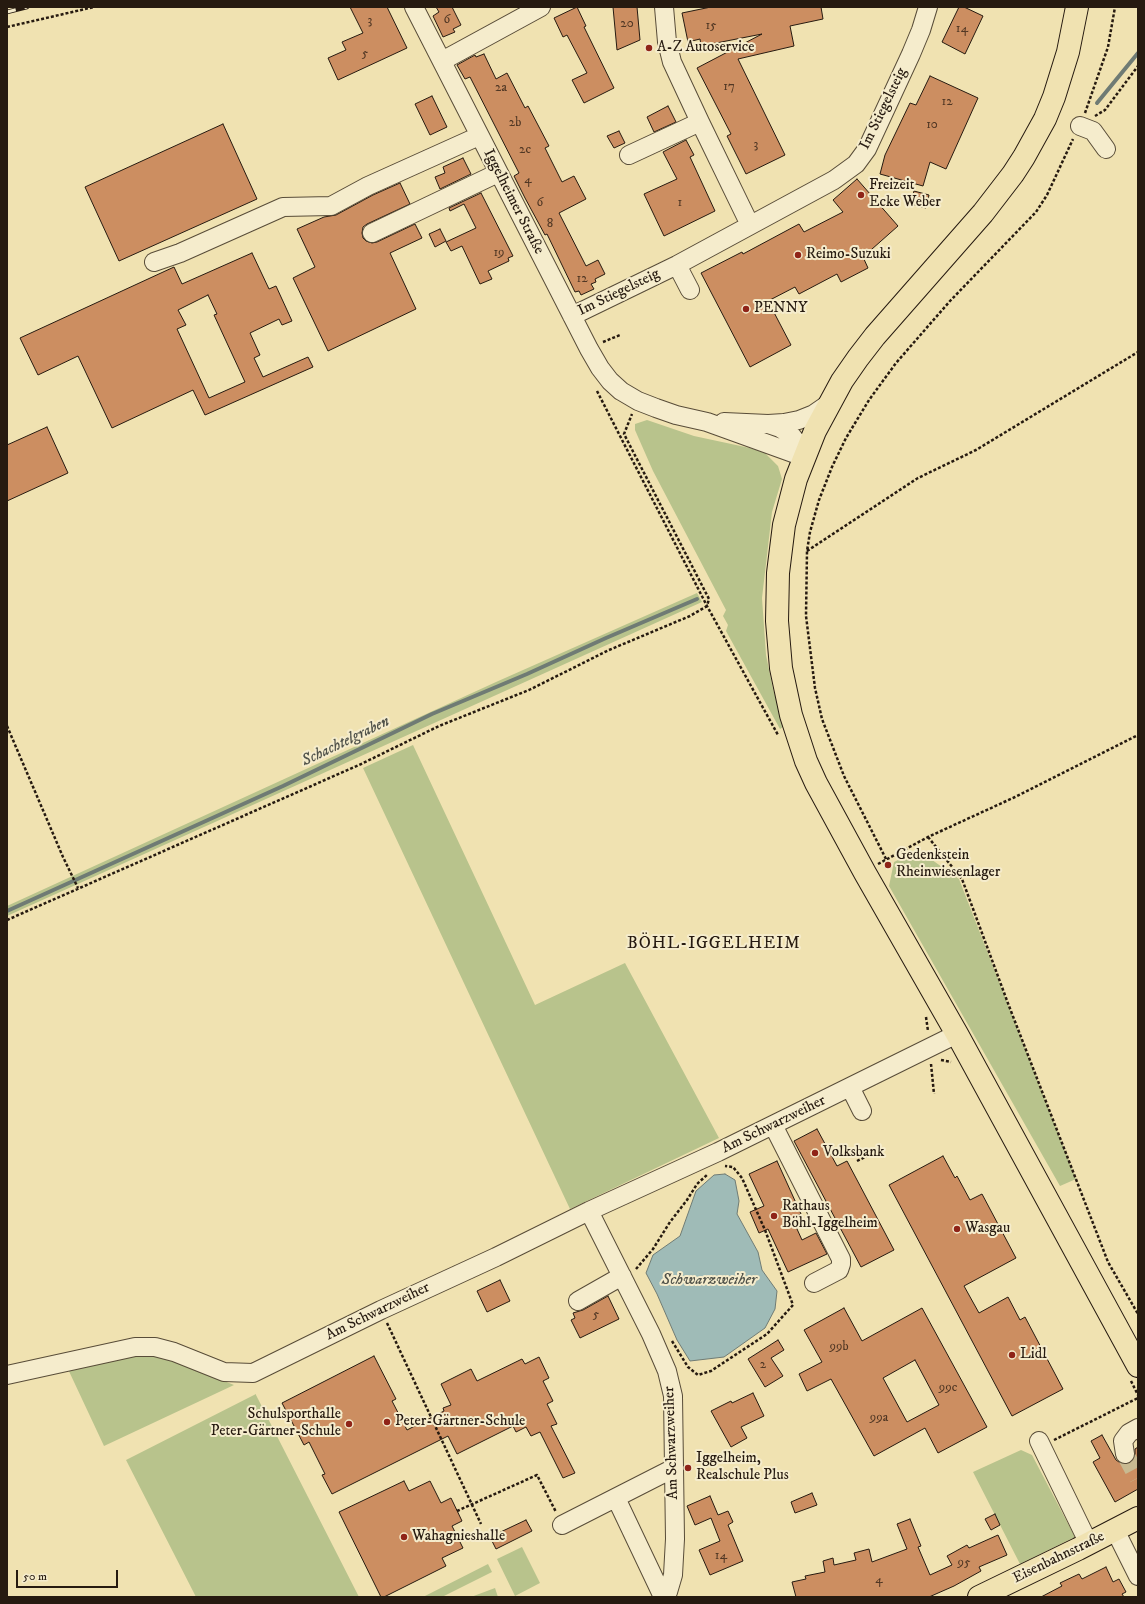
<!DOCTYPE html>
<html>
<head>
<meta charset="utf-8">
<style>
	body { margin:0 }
	#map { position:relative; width:1145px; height:1604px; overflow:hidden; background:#f0e2b1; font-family:"IM FELL DW Pica",serif }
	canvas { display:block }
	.frame { position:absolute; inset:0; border:8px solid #261a10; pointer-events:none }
	.scale { position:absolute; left:16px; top:1570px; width:102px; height:18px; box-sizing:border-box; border:2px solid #261a10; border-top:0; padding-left:5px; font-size:12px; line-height:14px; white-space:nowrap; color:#261a10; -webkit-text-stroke:3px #f5eccc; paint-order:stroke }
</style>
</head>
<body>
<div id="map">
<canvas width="1145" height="1604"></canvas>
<div class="frame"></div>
<div class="scale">50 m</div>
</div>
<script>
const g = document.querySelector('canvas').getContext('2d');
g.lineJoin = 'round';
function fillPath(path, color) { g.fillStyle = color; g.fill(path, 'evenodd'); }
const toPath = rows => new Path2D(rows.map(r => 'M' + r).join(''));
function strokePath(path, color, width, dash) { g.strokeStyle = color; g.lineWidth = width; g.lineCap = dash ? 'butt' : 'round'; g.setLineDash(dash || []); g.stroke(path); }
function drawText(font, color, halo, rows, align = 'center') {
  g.font = font + ' "IM FELL DW Pica",serif'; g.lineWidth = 4; g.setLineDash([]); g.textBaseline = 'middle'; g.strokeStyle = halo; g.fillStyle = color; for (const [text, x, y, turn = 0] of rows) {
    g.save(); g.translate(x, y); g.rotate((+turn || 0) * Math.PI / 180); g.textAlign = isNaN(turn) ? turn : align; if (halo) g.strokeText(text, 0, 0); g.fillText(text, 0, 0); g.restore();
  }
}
fillPath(toPath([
	[647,420,694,436,750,448,765,453,778,466,782,479,772,512,762,598,766,655,773,689,783,723,783,727,780,729,726,631,728,625,723,616,726,610,653,471,642,446,635,430,635,424],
	[697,593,702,602,7,916,7,906,496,682],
	[413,745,535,1005,625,963,719,1138,570,1209,363,768],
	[918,850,959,879,1076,1179,1060,1186,889,886,894,862],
	[157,1354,234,1385,104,1446,67,1367,101,1358],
	[256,1394,256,1395,359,1597,196,1597,126,1460],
	[1021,1450,1032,1455,1075,1537,1020,1564,973,1472],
	[522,1547,540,1583,515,1596,497,1559],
	[488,1564,492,1572,442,1597,423,1597],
	[495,1588,498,1597,471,1597]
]), '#b8c38c');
const water = toPath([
	[725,1174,735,1180,739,1201,737,1214,758,1252,762,1270,777,1291,775,1309,765,1328,724,1357,690,1361,677,1340,657,1294,646,1273,653,1255,680,1236,696,1191,714,1175,725,1174]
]);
fillPath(water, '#9fbbb7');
strokePath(water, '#6f7b74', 1);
strokePath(toPath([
	[1097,103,1138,53],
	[7,911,283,786,432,714,527,674,606,638,697,599]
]), '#6f7b74', 4);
const building = toPath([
	[350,7,387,7,407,48,338,80,328,58,346,50,342,42,363,33,350,7],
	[436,7,452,7,461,25,453,29,455,32,443,37,433,16,439,12,436,7],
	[577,7,586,26,584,27,614,88,584,103,572,80,587,73,567,35,563,37,554,18,577,7],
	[613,7,637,7,640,40,617,50,613,7],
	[711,7,821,7,823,19,790,26,794,46,738,59,785,155,746,174,727,136,731,134,697,68,762,34,701,46,700,39,688,42,682,13,711,7],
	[959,7,964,7,983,16,965,54,942,42,959,7],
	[484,54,496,79,507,73,525,108,528,106,549,146,545,148,562,182,574,176,586,199,559,213,586,266,598,260,605,274,595,279,596,282,591,284,594,289,581,295,579,291,575,292,547,234,545,235,525,198,514,176,519,173,470,77,465,79,457,65,475,55,476,57,484,54],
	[930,76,978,98,946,169,930,162,923,186,880,174,885,155,910,103,916,105,930,76],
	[432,96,447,127,430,135,415,104,432,96],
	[668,106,676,122,654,132,647,117,668,106],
	[223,124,257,199,119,261,85,187,223,124],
	[619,131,625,143,614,148,607,136,619,131],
	[686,140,694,155,690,157,715,211,664,236,644,194,677,179,663,152,686,140],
	[463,158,471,174,440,189,435,177,445,173,443,167,463,158],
	[857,179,898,226,863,257,868,268,841,282,837,274,799,294,795,287,768,301,791,345,750,367,701,273,742,252,743,254,799,224,804,232,843,212,833,200,857,179],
	[400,183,410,204,367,224,363,227,362,233,363,238,366,241,372,243,377,242,415,224,422,238,390,253,416,309,328,351,293,278,315,267,297,229,324,217,336,215,373,195,400,183],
	[914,191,929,195,926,208,911,204,914,191],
	[481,193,513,256,508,258,509,261,488,271,492,279,480,284,462,246,451,251,446,242,476,228,464,204,450,211,449,208,481,193],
	[440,229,446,241,435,247,429,234,440,229],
	[252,253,269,289,276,286,292,321,282,325,279,319,250,333,260,355,254,358,263,377,308,357,313,367,205,415,193,390,112,428,78,356,38,375,20,338,174,267,182,284,252,253],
	[208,295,217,314,214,315,245,382,209,398,177,329,186,325,178,310,208,295],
	[47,427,68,473,7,501,7,445,47,427],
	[817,1129,837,1166,847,1161,894,1250,861,1267,794,1141,817,1129],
	[943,1156,955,1178,957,1176,970,1200,982,1194,1016,1258,964,1286,979,1313,1008,1297,1020,1320,1025,1317,1063,1389,1012,1416,889,1185,943,1156],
	[777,1161,801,1214,792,1218,802,1240,816,1233,827,1254,788,1272,768,1229,759,1233,750,1212,764,1206,749,1174,777,1161],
	[500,1280,510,1301,487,1312,477,1291,500,1280],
	[608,1296,619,1319,580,1338,571,1320,575,1318,573,1313,583,1310,608,1296],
	[844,1308,862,1341,922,1308,987,1427,938,1453,925,1428,874,1456,831,1379,807,1391,799,1374,822,1362,804,1330,844,1308],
	[915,1360,939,1405,907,1422,883,1378,915,1360],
	[778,1340,784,1350,771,1358,783,1376,765,1387,748,1359,778,1340],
	[374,1356,396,1399,392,1401,407,1430,444,1411,443,1408,451,1405,441,1384,471,1369,477,1381,522,1359,525,1364,539,1357,549,1378,543,1381,553,1401,547,1404,557,1424,551,1426,575,1473,563,1478,540,1432,531,1436,526,1427,516,1432,513,1426,457,1454,448,1436,332,1494,322,1475,325,1474,309,1442,304,1445,282,1403,374,1356],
	[753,1393,764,1416,741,1427,747,1438,731,1447,711,1411,731,1401,732,1403,753,1393],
	[1102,1435,1116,1460,1122,1464,1127,1464,1132,1462,1135,1457,1135,1449,1138,1447,1138,1489,1115,1502,1093,1462,1100,1458,1091,1441,1102,1435],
	[404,1481,409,1491,430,1481,441,1503,451,1498,462,1521,452,1526,463,1548,442,1558,446,1566,384,1597,381,1597,339,1512,404,1481],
	[812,1493,817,1505,795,1513,791,1502,812,1493],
	[710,1496,718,1515,728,1511,733,1522,728,1525,743,1561,710,1575,699,1550,720,1541,711,1518,695,1525,687,1506,710,1496],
	[995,1514,1000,1525,991,1530,985,1519,995,1514],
	[910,1519,921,1546,918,1547,930,1575,952,1565,947,1556,967,1545,969,1548,998,1535,1007,1555,979,1567,981,1571,954,1586,929,1597,796,1597,792,1582,806,1579,805,1576,825,1572,823,1561,833,1558,834,1565,856,1560,854,1553,869,1549,872,1562,907,1549,897,1524,910,1519],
	[526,1520,532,1531,496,1549,490,1537,526,1520],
	[1106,1567,1113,1582,1119,1579,1126,1592,1122,1594,1124,1597,1041,1597,1062,1586,1060,1583,1079,1574,1082,1579,1106,1567]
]);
fillPath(building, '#cc8e61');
strokePath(building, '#261a10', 1);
strokePath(toPath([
	[1125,1454,1138,1478]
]), '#c8ba91', 18, [18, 9]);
const minor = toPath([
	[414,7,589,349,600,368,610,381,621,391,638,401,656,408,676,415,707,422,804,457],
	[664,7,667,42,672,62,700,122,750,225],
	[442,61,541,7],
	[1080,126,1093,131,1106,149],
	[629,155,700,122],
	[372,233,498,173],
	[154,262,180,253,283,207,331,206,368,186,479,136],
	[677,265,690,290],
	[572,316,677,265,834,180,856,164,867,149,911,54,921,30,928,7],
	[724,422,768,424,780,428,792,436,799,445,804,457],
	[768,424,784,423,799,420,814,414,827,405],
	[850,1087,862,1111],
	[773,1125,841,1259,841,1264,839,1270,814,1283],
	[589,1211,651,1334,667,1371,673,1396,675,1539,673,1575,668,1592,664,1597],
	[578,1301,622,1276],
	[7,1375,135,1347,155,1347,174,1352,224,1372,253,1373,381,1310,496,1257,589,1211,718,1152,957,1034],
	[1039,1441,1089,1544],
	[1125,1454,1123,1441,1129,1433,1138,1428],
	[616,1498,663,1597],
	[562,1525,674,1468],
	[1115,1530,1138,1576]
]);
const major = toPath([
	[1077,7,1068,52,1054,97,1045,119,1024,157,1013,174,983,213,875,336,858,358,842,381,815,431,796,479,784,525,778,573,777,621,781,668,791,715,806,761,816,783,865,873,957,1034,1138,1366],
	[979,1597,1078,1549,1138,1518]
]);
strokePath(minor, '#584c38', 20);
strokePath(major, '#261a10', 24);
strokePath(toPath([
	[7,27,94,7],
	[1085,113,1108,47,1115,7],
	[1095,116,1105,110,1138,66],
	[603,342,620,335],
	[597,391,707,606,778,735],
	[807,551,918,478,976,450,1138,352],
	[7,726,63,857,78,888],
	[928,837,962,879,1009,1006,1108,1262,1138,1314],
	[886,859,844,776,822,719,815,688,806,616,807,551,810,532,819,500,832,467,846,438,869,400,896,363,950,301,1036,212,1047,195,1073,139],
	[878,864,928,837,1015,797,1138,735],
	[7,920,359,765,439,726,529,690,609,650,690,616,707,606,709,599,624,434,632,414],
	[926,1017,928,1031],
	[941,1060,951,1062],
	[931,1064,934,1094],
	[857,1161,883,1148],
	[636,1269,653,1249,670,1222,687,1200,697,1184,707,1175],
	[387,1323,481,1524],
	[672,1341,688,1367,698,1375,711,1371,767,1334,793,1305,765,1230,742,1178,733,1167,725,1166],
	[1131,1381,1138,1395],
	[1054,1440,1138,1398],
	[457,1511,537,1475,556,1512]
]), '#261a10', 2.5, [3, 2]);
strokePath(minor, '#f5eccc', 18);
strokePath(major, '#f0e2b1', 22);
const rail = toPath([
	[7,12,27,7]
]);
strokePath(rail, '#261a10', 4.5);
strokePath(rail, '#f5eccc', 3, [9]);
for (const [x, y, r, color] of [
	[649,48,4,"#8f2418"],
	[861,195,4,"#8f2418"],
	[798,255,4,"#8f2418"],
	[746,309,4,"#8f2418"],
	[888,865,4,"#8f2418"],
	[815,1153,4,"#8f2418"],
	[774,1216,4,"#8f2418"],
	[957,1229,4,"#8f2418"],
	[1012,1355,4,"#8f2418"],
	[387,1422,4,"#8f2418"],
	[349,1424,4,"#8f2418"],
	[688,1468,4,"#8f2418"],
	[404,1537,4,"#8f2418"]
]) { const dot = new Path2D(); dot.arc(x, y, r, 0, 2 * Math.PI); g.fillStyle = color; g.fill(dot); strokePath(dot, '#f5eccc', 1.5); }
drawText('13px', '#503724', null, [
	["6",447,20],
	["3",370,21],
	["20",627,24],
	["15",711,26],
	["14",962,29],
	["5",365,54],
	["17",729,87],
	["2a",501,88],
	["12",947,102],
	["2b",515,123],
	["10",932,125],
	["3",756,145],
	["2c",525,150],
	["4",528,180],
	["6",540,203],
	["1",680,203],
	["8",550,224],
	["19",499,253],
	["12",582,279],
	["5",596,1315],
	["99b",839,1347],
	["2",763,1365],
	["99c",948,1388],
	["99a",879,1418],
	["14",721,1556],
	["95",964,1563],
	["4",879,1580]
]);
drawText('15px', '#261a10', '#f5eccc', [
	["A-Z Autoservice",657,48],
	["Freizeit",869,186],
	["Ecke Weber",869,203],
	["Reimo-Suzuki",806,255],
	["PENNY",754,309],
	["Gedenkstein",896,856],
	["Rheinwiesenlager",896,873],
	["Volksbank",823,1153],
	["Rathaus",782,1207],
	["Böhl-Iggelheim",782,1224],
	["Wasgau",965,1229],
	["Lidl",1020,1355],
	["Schulsporthalle",341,1415,"right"],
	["Peter-Gärtner-Schule",341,1432,"right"],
	["Peter-Gärtner-Schule",395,1422],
	["Iggelheim,",696,1459],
	["Realschule Plus",696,1476],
	["Wahagnieshalle",412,1537]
], 'left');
drawText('15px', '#261a10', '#f5eccc', [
	["Im Stiegelsteig",884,109,-64],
	["Iggelheimer Straße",513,202,63],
	["Im Stiegelsteig",619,293,-26],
	["Am Schwarzweiher",774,1125,-26],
	["Am Schwarzweiher",378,1312,-26],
	["Am Schwarzweiher",672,1443,-92],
	["Eisenbahnstraße",1059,1558,-26]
]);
drawText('italic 16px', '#50524a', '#f5eccc', [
	["Schachtelgraben",346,742,-26],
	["Schwarzweiher",709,1281]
]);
g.letterSpacing = '1px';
drawText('17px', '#261a10', '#f5eccc', [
	["BÖHL-IGGELHEIM",714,944]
]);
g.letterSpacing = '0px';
</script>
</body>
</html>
